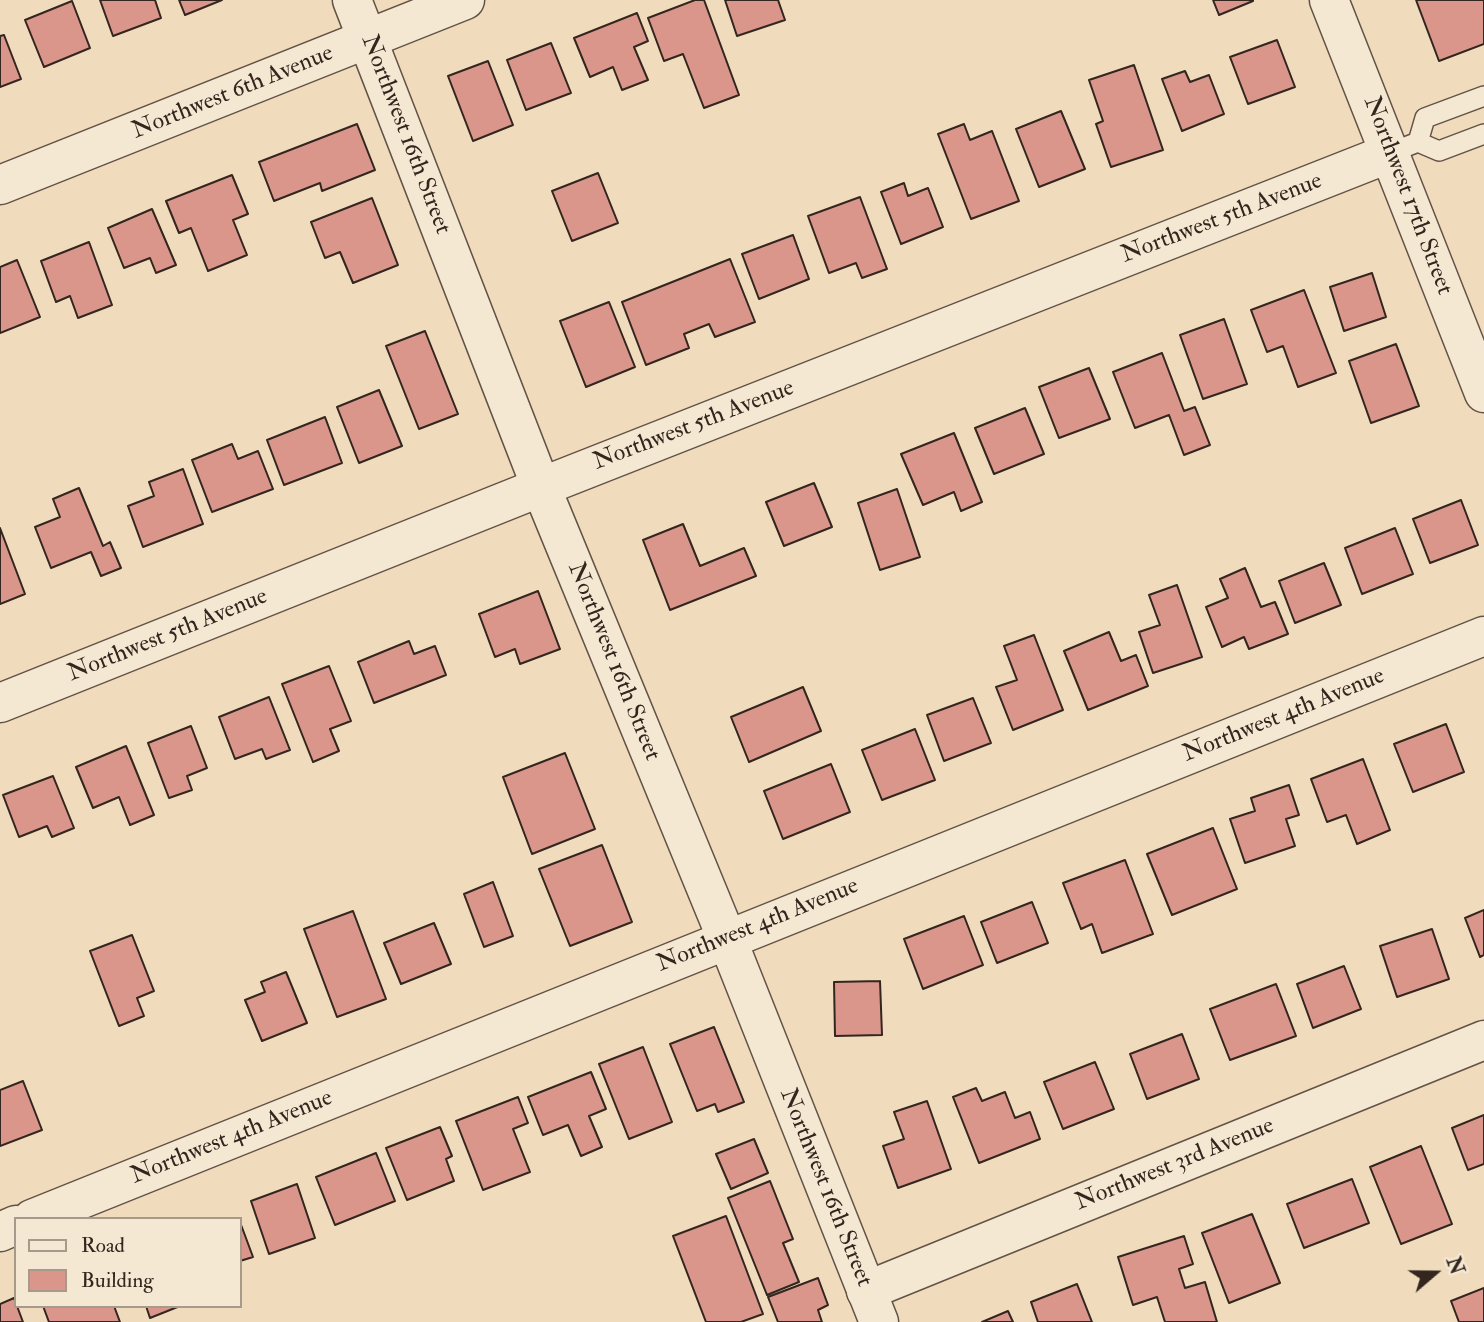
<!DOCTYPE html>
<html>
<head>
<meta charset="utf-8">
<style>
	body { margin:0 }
	#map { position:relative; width:1484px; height:1322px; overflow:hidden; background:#f0dbbc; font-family:"IM FELL Double Pica",serif }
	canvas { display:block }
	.legend { position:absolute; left:14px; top:1217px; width:228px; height:91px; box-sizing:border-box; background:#f5e8d3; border:2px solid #a79a8b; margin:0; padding:9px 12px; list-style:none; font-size:21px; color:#32261e }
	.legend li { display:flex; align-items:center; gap:14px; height:35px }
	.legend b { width:35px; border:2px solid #a79a8b }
	.north { position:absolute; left:1400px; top:1238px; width:70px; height:70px; -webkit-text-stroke:5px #f5e8d3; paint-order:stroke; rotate:70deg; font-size:19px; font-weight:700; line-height:28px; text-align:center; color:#32261e }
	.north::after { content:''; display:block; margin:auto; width:24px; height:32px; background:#32261e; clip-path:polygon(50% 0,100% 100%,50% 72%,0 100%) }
</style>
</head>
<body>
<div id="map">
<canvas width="1484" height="1322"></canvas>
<ul class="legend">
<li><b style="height:9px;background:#f5e8d3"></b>Road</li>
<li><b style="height:19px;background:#db968c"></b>Building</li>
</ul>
<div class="north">N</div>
</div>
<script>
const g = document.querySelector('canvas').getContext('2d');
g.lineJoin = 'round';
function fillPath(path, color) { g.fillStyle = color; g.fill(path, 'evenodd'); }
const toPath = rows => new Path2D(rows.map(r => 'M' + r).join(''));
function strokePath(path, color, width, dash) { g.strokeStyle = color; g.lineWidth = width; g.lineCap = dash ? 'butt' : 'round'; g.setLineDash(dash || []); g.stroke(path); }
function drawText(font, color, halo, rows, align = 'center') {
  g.font = font + ' "IM FELL Double Pica",serif'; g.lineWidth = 6; g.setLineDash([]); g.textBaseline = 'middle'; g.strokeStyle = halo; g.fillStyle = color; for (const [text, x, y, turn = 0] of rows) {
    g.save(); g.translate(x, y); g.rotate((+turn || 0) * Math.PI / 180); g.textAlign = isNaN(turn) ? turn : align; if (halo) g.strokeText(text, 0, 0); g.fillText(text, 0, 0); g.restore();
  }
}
const building = toPath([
	[100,0,155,0,161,18,113,36,100,0],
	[179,0,222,0,185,15,179,0],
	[695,0,704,0,739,95,704,108,683,54,664,61,648,18,695,0],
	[725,0,778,0,785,20,737,36,725,0],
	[1213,0,1253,0,1253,1,1219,15,1213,0],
	[1416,0,1484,0,1484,44,1439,61,1416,0],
	[72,1,90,48,44,67,25,20,72,1],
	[637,13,648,41,634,47,648,80,622,90,613,67,590,77,574,38,637,13],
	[4,35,21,79,0,87,0,36,4,35],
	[1277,40,1295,87,1248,104,1230,57,1277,40],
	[551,43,571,93,526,110,507,60,551,43],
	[488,61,513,125,473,141,448,76,488,61],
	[1134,65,1163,150,1111,167,1096,124,1103,121,1089,80,1134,65],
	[1185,71,1190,82,1209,75,1224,114,1182,131,1162,79,1185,71],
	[1061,111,1085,169,1039,187,1016,129,1061,111],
	[357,124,375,170,322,191,320,183,274,201,259,162,357,124],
	[964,124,970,140,992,131,1019,201,971,219,938,134,964,124],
	[598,173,618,223,572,241,552,191,598,173],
	[232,175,248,214,233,220,247,255,208,271,191,228,179,233,166,201,232,175],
	[904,183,908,196,928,188,943,227,901,244,881,192,904,183],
	[860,197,887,269,862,278,856,263,829,273,808,216,860,197],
	[372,198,398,265,353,283,340,252,325,258,311,222,372,198],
	[152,209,176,265,156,273,150,258,124,268,108,228,152,209],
	[793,235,809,279,759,299,742,254,793,235],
	[89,242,112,305,78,318,70,296,56,302,41,261,89,242],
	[730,259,755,322,715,337,709,324,684,334,689,348,646,365,622,302,730,259],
	[17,260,40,317,0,333,0,267,17,260],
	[1372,273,1386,317,1344,331,1330,287,1372,273],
	[1304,290,1336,373,1298,387,1283,346,1267,352,1251,310,1304,290],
	[609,302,635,367,586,387,560,321,609,302],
	[1224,319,1247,384,1203,399,1180,335,1224,319],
	[425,331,458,414,419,429,386,346,425,331],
	[1396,344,1419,406,1371,423,1349,361,1396,344],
	[1162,353,1184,411,1195,407,1210,445,1184,455,1169,415,1135,428,1113,372,1162,353],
	[1089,368,1110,419,1059,438,1039,387,1089,368],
	[379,390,402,446,359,463,337,407,379,390],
	[1025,408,1044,454,994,474,975,428,1025,408],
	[325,417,342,463,284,485,267,440,325,417],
	[954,433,982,502,961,511,954,492,923,505,901,454,954,433],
	[232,444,238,459,258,451,273,489,212,512,192,460,232,444],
	[183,469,203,524,143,547,128,506,154,496,149,482,183,469],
	[814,483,832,527,784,546,766,502,814,483],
	[79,488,103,546,110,542,121,568,101,576,91,552,51,568,35,527,60,517,53,499,79,488],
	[897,489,920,557,880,570,858,503,897,489],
	[1461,500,1478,545,1430,563,1413,519,1461,500],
	[683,524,700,566,744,548,756,576,670,610,643,540,683,524],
	[0,528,25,594,0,604,0,528],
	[1395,528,1413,574,1362,594,1345,548,1395,528],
	[1324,563,1341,605,1295,623,1279,581,1324,563],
	[1245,568,1261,607,1275,602,1288,634,1249,649,1244,637,1222,647,1206,607,1228,598,1220,579,1245,568],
	[1177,585,1202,657,1153,673,1139,632,1160,625,1149,595,1177,585],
	[538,591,560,649,520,664,515,649,495,657,479,614,538,591],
	[1109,632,1121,661,1136,655,1148,686,1088,710,1064,651,1109,632],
	[1034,635,1063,710,1013,730,996,687,1017,680,1004,646,1034,635],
	[409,641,414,654,435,646,446,675,374,703,358,662,409,641],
	[329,666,351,721,330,729,339,751,313,762,282,684,329,666],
	[803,687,821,731,749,762,731,717,803,687],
	[269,697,290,750,266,759,262,749,235,759,219,717,269,697],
	[973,698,991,743,944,761,927,715,973,698],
	[1446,724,1464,772,1413,792,1394,744,1446,724],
	[191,726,207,768,187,776,192,790,169,798,148,743,191,726],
	[915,729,935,780,882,800,862,750,915,729],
	[126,746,154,815,130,825,119,797,93,808,76,767,126,746],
	[565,753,595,829,532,854,503,777,565,753],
	[1363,759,1390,830,1357,844,1346,815,1327,822,1311,779,1363,759],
	[831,764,850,812,783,839,764,791,831,764],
	[53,776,74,828,52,837,47,826,19,837,3,795,53,776],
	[1289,785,1299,815,1286,819,1295,846,1245,863,1230,819,1255,811,1251,798,1289,785],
	[1213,828,1237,889,1172,915,1147,854,1213,828],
	[602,845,632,922,570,946,539,869,602,845],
	[1125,860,1153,934,1102,953,1092,924,1081,929,1063,883,1125,860],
	[493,882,513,936,484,947,464,894,493,882],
	[1032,902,1048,943,997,963,981,922,1032,902],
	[1484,910,1484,955,1480,957,1465,918,1484,910],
	[353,911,386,999,337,1017,304,929,353,911],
	[964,916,983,965,923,989,904,939,964,916],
	[434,923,451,964,401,984,384,943,434,923],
	[1432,929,1449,979,1397,997,1380,946,1432,929],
	[132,935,154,991,137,998,144,1016,119,1026,90,951,132,935],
	[1344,966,1361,1009,1313,1028,1297,984,1344,966],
	[286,972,307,1023,262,1041,245,1000,265,992,261,982,286,972],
	[880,981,882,1035,835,1036,834,982,880,981],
	[1276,984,1296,1036,1230,1060,1210,1009,1276,984],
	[714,1027,744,1102,718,1112,715,1104,697,1111,670,1044,714,1027],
	[1182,1034,1199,1079,1147,1099,1130,1054,1182,1034],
	[643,1047,672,1122,629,1139,599,1064,643,1047],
	[1095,1062,1114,1109,1063,1129,1044,1082,1095,1062],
	[591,1072,606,1109,589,1116,602,1147,581,1156,568,1125,543,1135,528,1097,591,1072],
	[23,1081,42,1130,0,1146,0,1090,23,1081],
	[976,1088,982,1101,1005,1092,1015,1118,1030,1112,1040,1139,979,1163,953,1097,976,1088],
	[518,1097,528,1123,513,1129,530,1172,483,1190,456,1121,518,1097],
	[927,1101,951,1169,898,1188,883,1146,904,1139,894,1112,927,1101],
	[1484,1115,1484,1164,1468,1170,1452,1128,1484,1115],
	[440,1127,452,1156,446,1159,454,1181,407,1200,386,1148,440,1127],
	[754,1139,768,1173,731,1189,716,1154,754,1139],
	[1421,1146,1452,1224,1401,1244,1370,1167,1421,1146],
	[376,1153,395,1201,335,1225,316,1177,376,1153],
	[1352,1179,1369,1223,1304,1248,1287,1204,1352,1179],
	[770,1181,793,1239,783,1243,799,1282,767,1295,728,1198,770,1181],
	[297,1184,315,1238,269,1254,251,1201,297,1184],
	[1252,1214,1280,1283,1229,1303,1202,1233,1252,1214],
	[726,1216,763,1314,741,1322,706,1322,673,1236,726,1216],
	[240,1222,253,1257,240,1261,240,1222],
	[1184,1236,1193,1264,1179,1269,1185,1288,1205,1282,1217,1322,1165,1322,1157,1297,1133,1305,1118,1257,1184,1236],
	[818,1278,828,1305,818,1310,822,1322,778,1322,768,1297,818,1278],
	[1077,1284,1092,1322,1038,1322,1031,1302,1077,1284],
	[1484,1288,1484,1322,1459,1322,1451,1301,1484,1288],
	[14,1298,23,1322,0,1322,0,1304,14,1298],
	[43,1306,114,1306,120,1322,49,1322,43,1306],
	[146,1306,180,1306,150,1318,146,1306],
	[1008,1311,1013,1322,982,1322,1008,1311]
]);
fillPath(building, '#db968c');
strokePath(building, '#32261e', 2);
const service = toPath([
	[1418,142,1425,118,1484,96],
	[1390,153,1418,142,1439,151,1484,134]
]);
const minor = toPath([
	[1329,0,1484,393],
	[0,185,465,0],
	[0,703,541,487,1390,153],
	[32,1219,1484,636],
	[0,1232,16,1225],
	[866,1291,1484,1040]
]);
const tertiary = toPath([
	[352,0,541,487,727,939,879,1322]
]);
strokePath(service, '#625346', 22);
strokePath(minor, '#625346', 41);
strokePath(tertiary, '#625346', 41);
strokePath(service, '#f5e8d3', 19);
strokePath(minor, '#f5e8d3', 38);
strokePath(tertiary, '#f5e8d3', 38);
drawText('24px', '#32261e', '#f5e8d3', [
	["Northwest 6th Avenue",233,93,-22],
	["Northwest 16th Street",405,135,69],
	["Northwest 17th Street",1407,196,69],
	["Northwest 5th Avenue",1222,219,-21],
	["Northwest 5th Avenue",694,426,-21],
	["Northwest 5th Avenue",168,636,-22],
	["Northwest 16th Street",613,662,68],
	["Northwest 4th Avenue",1284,716,-22],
	["Northwest 4th Avenue",758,926,-22],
	["Northwest 4th Avenue",232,1138,-22],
	["Northwest 3rd Avenue",1175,1165,-22],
	["Northwest 16th Street",825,1188,68]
]);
</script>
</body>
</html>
